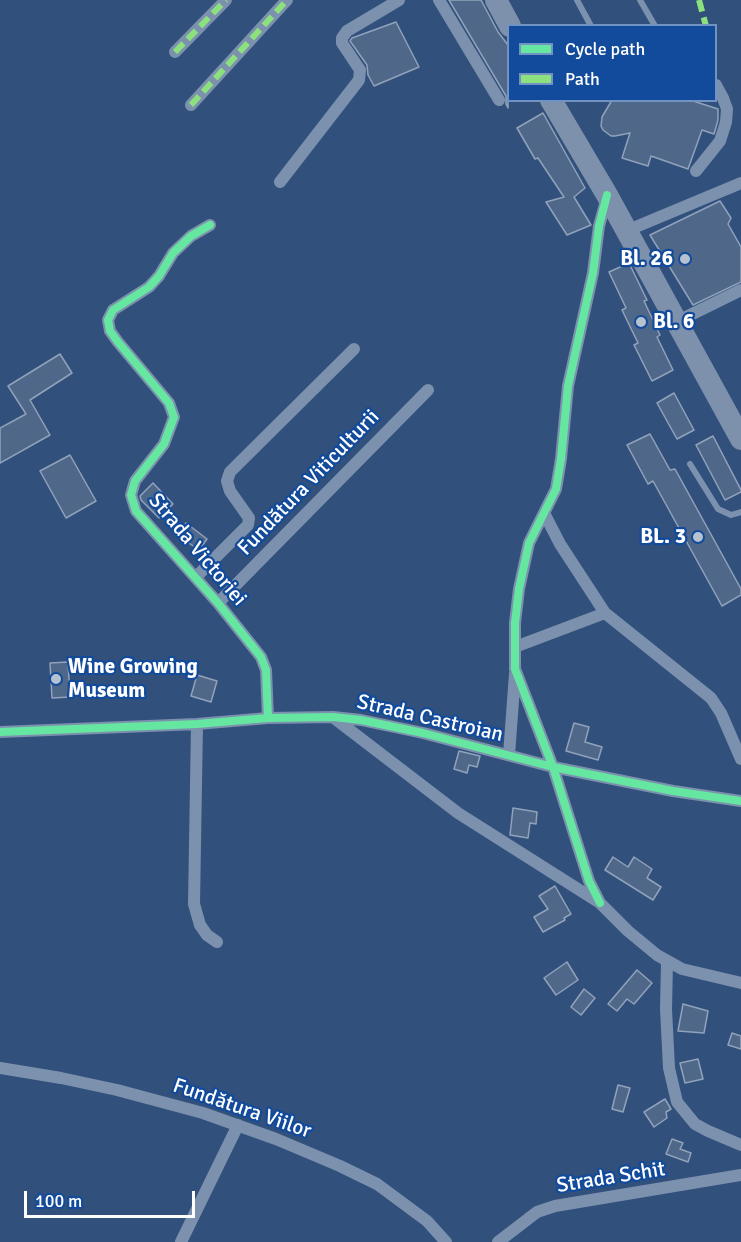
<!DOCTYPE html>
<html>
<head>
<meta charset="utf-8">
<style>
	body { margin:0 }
	#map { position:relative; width:741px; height:1242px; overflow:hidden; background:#32507c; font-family:Signika,sans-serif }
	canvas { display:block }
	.legend { position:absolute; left:507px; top:24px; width:210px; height:78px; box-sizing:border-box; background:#124b9b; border:2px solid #7193c3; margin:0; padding:8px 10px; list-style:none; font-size:18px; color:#fff }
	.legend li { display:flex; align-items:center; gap:12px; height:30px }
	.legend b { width:30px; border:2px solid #7193c3 }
	.scale { position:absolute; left:24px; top:1191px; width:171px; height:27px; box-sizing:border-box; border:3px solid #fff; border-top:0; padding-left:8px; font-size:18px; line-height:21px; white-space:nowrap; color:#fff; -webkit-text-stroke:4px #124b9b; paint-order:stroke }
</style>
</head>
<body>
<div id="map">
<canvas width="741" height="1242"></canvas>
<ul class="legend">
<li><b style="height:8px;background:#66e7a1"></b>Cycle path</li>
<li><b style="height:8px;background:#8de07e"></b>Path</li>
</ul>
<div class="scale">100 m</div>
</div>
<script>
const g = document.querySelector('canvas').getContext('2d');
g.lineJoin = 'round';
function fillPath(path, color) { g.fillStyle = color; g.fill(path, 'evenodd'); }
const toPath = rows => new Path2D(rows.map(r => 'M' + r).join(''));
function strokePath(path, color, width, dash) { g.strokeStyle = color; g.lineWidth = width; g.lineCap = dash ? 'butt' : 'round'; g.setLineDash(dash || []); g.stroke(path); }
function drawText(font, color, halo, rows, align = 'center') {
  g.font = font + ' Signika,sans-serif'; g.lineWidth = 4.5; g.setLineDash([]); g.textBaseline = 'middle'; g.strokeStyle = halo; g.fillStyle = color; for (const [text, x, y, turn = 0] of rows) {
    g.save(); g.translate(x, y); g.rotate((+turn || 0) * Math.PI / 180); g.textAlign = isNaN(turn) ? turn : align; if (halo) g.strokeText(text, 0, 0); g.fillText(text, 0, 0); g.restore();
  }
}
const building = toPath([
	[449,0,481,0,498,32,508,45,508,108,506,104,506,96,449,0],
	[396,22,419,67,374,86,368,75,367,65,350,41,352,38,396,22],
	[612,100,690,100,718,109,718,120,714,134,702,130,688,169,651,156,648,166,622,158,630,133,615,136,611,136,603,130,601,126,602,117,612,100],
	[543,113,585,188,574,197,591,225,567,235,546,202,564,197,538,158,535,159,517,128,543,113],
	[720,201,731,218,728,224,741,247,741,282,693,305,650,235,720,201],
	[629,263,647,300,644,301,660,335,657,337,673,370,652,381,634,345,638,343,622,310,626,308,609,272,629,263],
	[60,354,72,373,30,400,50,435,0,463,0,428,26,414,8,386,60,354],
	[674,393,694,430,677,439,657,403,674,393],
	[650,434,670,470,675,469,741,589,741,595,722,606,653,481,648,484,627,445,650,434],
	[713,436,741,490,741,492,725,500,696,445,713,436],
	[70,455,96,501,66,518,40,471,70,455],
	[153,483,173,504,159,518,141,500,140,496,153,483],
	[186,523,207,539,199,550,177,535,186,523],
	[68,662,70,697,52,698,50,663,68,662],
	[197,675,217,681,211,702,191,696,197,675],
	[574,723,589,727,585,742,602,747,598,760,566,751,574,723],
	[459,751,480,756,477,767,469,765,467,773,454,769,459,751],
	[513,808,537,812,536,824,530,823,528,838,510,835,513,808],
	[613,857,628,867,634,857,652,869,647,878,661,887,653,900,605,870,613,857],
	[555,886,571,914,564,918,565,920,543,932,534,917,548,909,539,896,555,886],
	[567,962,578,980,556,995,544,978,567,962],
	[637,970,652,983,634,1004,627,999,617,1011,608,1004,637,970],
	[584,989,595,998,581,1015,571,1007,584,989],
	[683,1004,708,1011,704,1033,678,1031,683,1004],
	[732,1033,741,1036,741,1049,728,1045,732,1033],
	[698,1059,703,1079,685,1083,680,1063,698,1059],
	[618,1085,630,1088,623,1112,612,1109,618,1085],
	[665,1099,671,1109,666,1112,667,1118,654,1127,644,1112,665,1099],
	[672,1139,683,1143,680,1149,691,1153,688,1162,666,1154,672,1139]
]);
fillPath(building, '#4f688a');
strokePath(building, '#91a2bb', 1.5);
strokePath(toPath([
	[577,0,591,26],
	[640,0,655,26],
	[690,464,718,509,731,515,741,512]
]), '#7c91ae', 6);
strokePath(toPath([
	[439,0,499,100],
	[175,52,226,0],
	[191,105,287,0],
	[696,171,720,141,726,122,727,109,723,98,716,85],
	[280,182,359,80,360,70,342,43,342,38,347,31,399,0],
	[210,225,191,236,173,253,159,276,149,287,113,310,108,320,110,331,118,342,169,403,174,417,164,444,135,481,131,495,136,511,218,603,261,657,266,670,268,718],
	[626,231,741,183],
	[676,322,741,290],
	[544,513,560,544,605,613,711,698,721,713,741,759],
	[196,577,248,525,249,518,230,491,227,481,230,472,354,349],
	[218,603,428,390],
	[515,647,605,613],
	[334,718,458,813,600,903,628,931,657,955,682,969,741,983],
	[197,724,194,904,200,925,207,935,217,942],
	[0,732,197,724,268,718,333,717,361,720,423,733,553,767,673,791,741,801],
	[509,755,515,674],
	[600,903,589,881,553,767,515,669,515,623,519,589,529,543,556,489,561,459,568,386,593,273,599,226,607,197],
	[667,962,666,1009,669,1068,677,1102,695,1124,708,1131,741,1145],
	[0,1068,61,1078,117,1090,203,1113,276,1139,340,1166,377,1184,427,1221,446,1242],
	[181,1242,238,1125],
	[498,1242,537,1212,555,1206,741,1175]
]), '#7c91ae', 12);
strokePath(toPath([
	[496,0,510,26],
	[551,100,607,195,741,439]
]), '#7d90ac', 22);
strokePath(toPath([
	[699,0,706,26],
	[175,52,226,0],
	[191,105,287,0]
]), '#8de07e', 6, [12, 6]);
strokePath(toPath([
	[210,225,191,236,173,253,159,276,149,287,113,310,108,320,110,331,118,342,169,403,174,417,164,444,135,481,131,495,136,511,218,603,261,657,266,670,268,718],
	[0,732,197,724,268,718,333,717,361,720,423,733,553,767,673,791,741,801],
	[600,903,589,881,553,767,515,669,515,623,519,589,529,543,556,489,561,459,568,386,593,273,599,226,607,195]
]), '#66e7a1', 8);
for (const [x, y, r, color] of [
	[685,259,6,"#b7c2d1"],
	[641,322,6,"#b7c2d1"],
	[698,537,6,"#b7c2d1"],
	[56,679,6,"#b7c2d1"]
]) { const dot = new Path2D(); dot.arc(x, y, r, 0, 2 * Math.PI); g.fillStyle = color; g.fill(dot); strokePath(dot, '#124b9b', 2); }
drawText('bold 21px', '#fff', '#124b9b', [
	["Bl. 26",673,259],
	["Bl. 6",653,322,"left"],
	["BL. 3",686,537],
	["Wine Growing",68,667,"left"],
	["Museum",68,691,"left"]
], 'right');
drawText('21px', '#fff', '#124b9b', [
	["Fundătura Viticulturii",309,483,-46],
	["Strada Victoriei",197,550,50],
	["Strada Castroian",430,719,13],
	["Fundătura Viilor",242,1109,19],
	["Strada Schit",611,1178,-9]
]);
</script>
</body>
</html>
